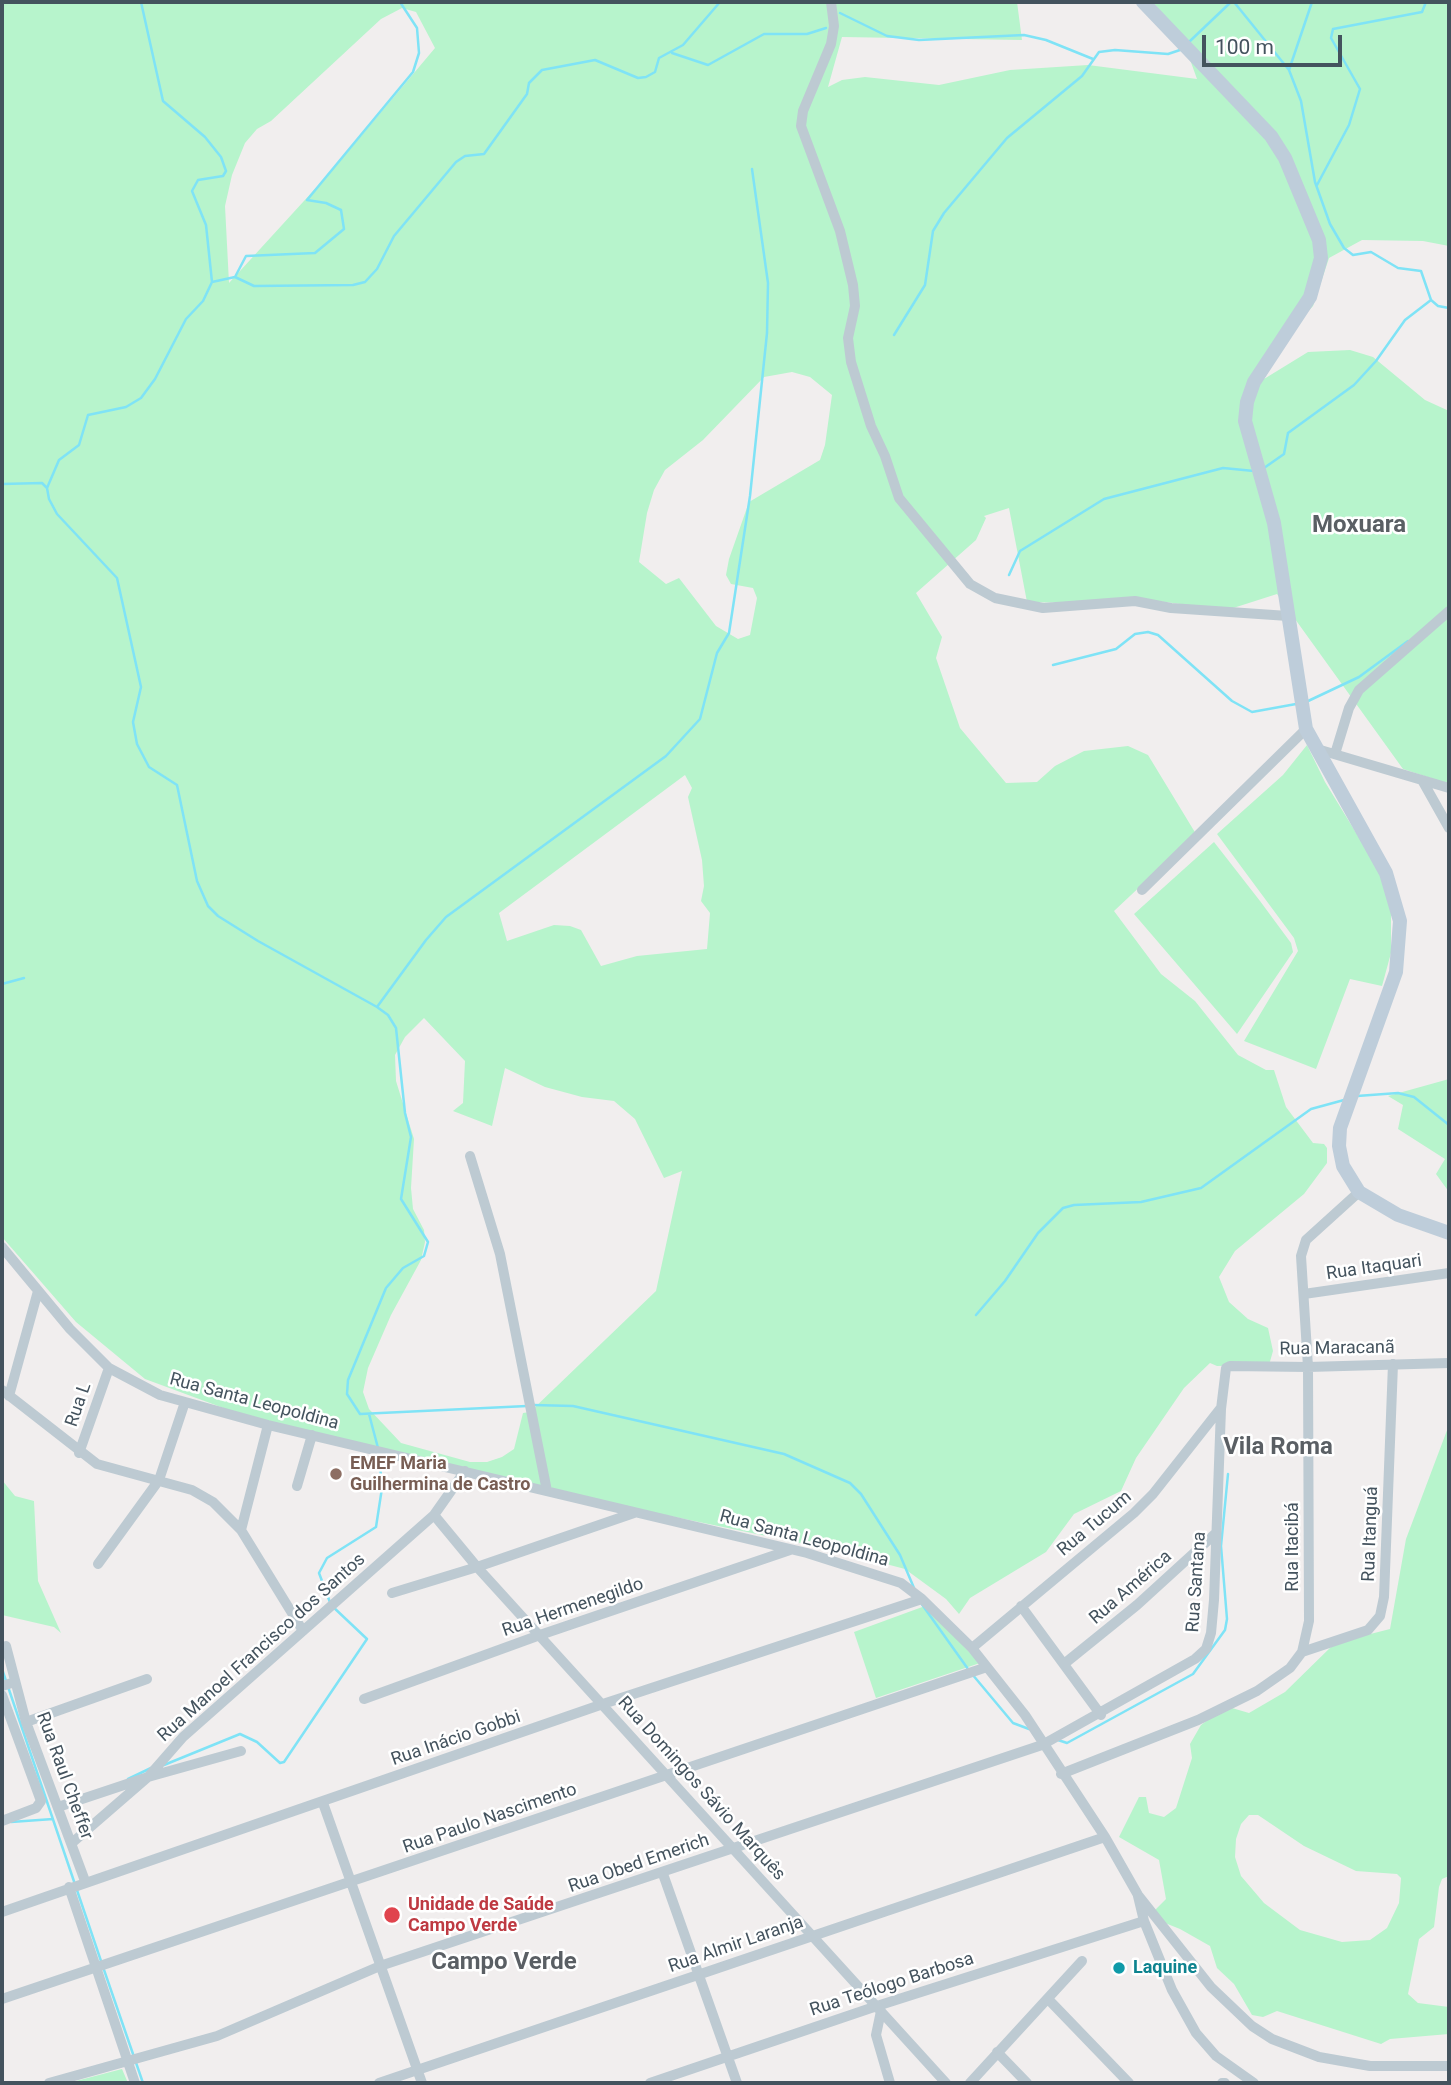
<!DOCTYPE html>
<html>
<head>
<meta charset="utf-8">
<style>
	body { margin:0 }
	#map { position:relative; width:1451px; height:2085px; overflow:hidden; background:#f1eeee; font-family:Roboto,sans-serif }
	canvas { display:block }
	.frame { position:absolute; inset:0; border:4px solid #44535e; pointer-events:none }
	.scale { position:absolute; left:1202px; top:35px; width:140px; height:32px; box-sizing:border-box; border:4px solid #44535e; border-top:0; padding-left:9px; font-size:21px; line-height:24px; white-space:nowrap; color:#44535e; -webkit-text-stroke:5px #fff; paint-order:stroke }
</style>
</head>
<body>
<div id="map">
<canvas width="1451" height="2085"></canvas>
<div class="frame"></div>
<div class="scale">100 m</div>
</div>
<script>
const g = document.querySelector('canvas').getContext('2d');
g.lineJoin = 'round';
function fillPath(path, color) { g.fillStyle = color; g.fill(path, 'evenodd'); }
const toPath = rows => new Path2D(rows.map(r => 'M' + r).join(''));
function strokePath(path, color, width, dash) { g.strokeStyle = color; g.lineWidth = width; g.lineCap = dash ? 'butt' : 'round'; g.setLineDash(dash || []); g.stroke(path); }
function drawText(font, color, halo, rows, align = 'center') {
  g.font = font + ' Roboto,sans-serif'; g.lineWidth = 5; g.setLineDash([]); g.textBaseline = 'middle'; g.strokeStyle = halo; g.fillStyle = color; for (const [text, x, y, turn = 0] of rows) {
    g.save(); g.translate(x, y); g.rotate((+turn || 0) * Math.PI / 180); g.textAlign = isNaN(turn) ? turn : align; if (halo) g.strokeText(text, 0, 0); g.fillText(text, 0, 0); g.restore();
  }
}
fillPath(toPath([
	[2,2,1017,2,1022,40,842,37,828,87,842,80,865,77,939,85,1010,70,1088,65,1197,79,1184,43,1153,2,1449,2,1449,246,1423,241,1362,240,1329,258,1313,306,1299,321,1264,379,1308,352,1350,350,1373,357,1425,400,1449,411,1449,784,1403,769,1277,594,1227,610,1134,598,1070,603,1027,602,1009,508,984,516,986,518,976,540,916,593,942,637,936,658,960,728,1006,783,1037,782,1055,766,1084,751,1128,746,1148,755,1196,834,1114,911,1161,974,1195,1001,1238,1055,1266,1070,1274,1070,1286,1107,1313,1143,1324,1144,1327,1148,1327,1163,1304,1194,1235,1251,1219,1277,1229,1302,1248,1319,1268,1328,1273,1351,1269,1365,1217,1366,1210,1363,1184,1388,1136,1458,1121,1491,1074,1514,1046,1552,970,1598,959,1614,946,1599,905,1569,829,1549,617,1505,264,1423,145,1379,76,1322,2,1237],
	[402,8,416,12,435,48,335,167,229,283,225,206,232,175,245,143,257,129,271,121,381,19],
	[792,372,810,377,832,395,825,445,820,460,749,502,729,559,726,575,731,584,753,588,757,598,750,635,738,639,716,626,679,578,666,584,639,562,647,513,654,490,665,470,703,440,764,377],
	[685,775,692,788,688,797,702,860,704,886,701,901,710,913,707,949,637,956,601,966,581,930,570,926,554,925,507,941,499,913],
	[424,1018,465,1061,463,1103,453,1111,492,1126,505,1068,545,1087,582,1097,614,1101,635,1119,664,1178,682,1171,656,1291,530,1412,523,1413,514,1449,502,1457,487,1462,470,1462,401,1443,369,1409,363,1392,368,1368,391,1315,421,1260,425,1242,424,1230,413,1209,411,1188,414,1139,396,1081,395,1055,405,1037],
	[1307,745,1325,782,1380,872,1391,907,1391,953,1382,986,1350,979,1316,1069,1244,1041,1298,951,1294,938,1217,834,1283,775],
	[1214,842,1260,901,1291,943,1293,952,1237,1034,1134,914],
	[1449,1079,1449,1192,1436,1174,1445,1159,1398,1129,1403,1105,1388,1096],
	[1449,1425,1449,1876,1442,1879,1439,1887,1434,1927,1419,1939,1408,1994,1418,2003,1449,2007,1449,2034,1390,2039,1381,2044,1277,2011,1263,2017,1252,2015,1234,1984,1217,1968,1210,1946,1180,1929,1160,1921,1154,1911,1166,1899,1159,1860,1119,1837,1139,1797,1146,1797,1149,1813,1164,1817,1176,1808,1192,1758,1190,1744,1201,1725,1209,1719,1232,1708,1249,1713,1285,1692,1335,1643,1390,1629,1406,1539],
	[1249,1815,1258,1815,1304,1846,1356,1871,1397,1874,1401,1878,1399,1903,1387,1928,1370,1940,1342,1942,1300,1930,1264,1903,1241,1876,1235,1857,1236,1839,1241,1824],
	[2,1480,15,1496,34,1501,38,1581,61,1633,54,1627,2,1615],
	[925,1606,980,1663,876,1698,854,1632],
	[122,2069,128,2083,76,2081]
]), '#b7f4cc');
strokePath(toPath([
	[141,2,163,101,205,137,221,157,226,171,223,176,198,180,192,191,206,225,212,282,203,301,186,319,155,379,141,398,126,407,88,415,79,445,59,460,47,488,49,499,57,514,117,578,141,687,133,722,137,744,149,767,177,785,197,881,208,906,218,916,258,941,377,1007,388,1015,396,1028,405,1113,411,1137,401,1199,428,1242,424,1256,403,1268,386,1288,348,1380,347,1394,360,1414,527,1406],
	[1234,2,1289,70,1301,101,1315,182,1330,224,1344,248,1353,255,1371,252,1398,268,1421,271,1431,300,1438,306,1449,308],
	[840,13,887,36,919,40,1024,35,1046,40,1093,59],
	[1190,41,1231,2],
	[672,53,708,65,764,34,807,34,826,28],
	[1289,70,1312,2],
	[1317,185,1349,125,1360,89,1331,38,1333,29,1422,12,1426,2],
	[235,277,246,256,315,253,344,229,341,210,326,203,307,200,413,72,419,53,417,28,400,2],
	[212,282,235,277,254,286,353,285,365,282,377,269,394,236,456,162,465,156,484,154,527,94,529,83,542,70,595,60,638,78,646,77,655,72,659,58,683,45,720,2],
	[894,335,925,285,933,231,944,213,1007,138,1082,76,1099,52,1115,50,1168,54,1183,49],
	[1264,468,1284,454,1288,433,1354,385,1376,361,1405,320,1431,300],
	[2,484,42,483,47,488],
	[1009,575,1020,551,1104,499,1223,468,1254,471],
	[1053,665,1116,649,1135,634,1148,632,1158,635,1232,701,1252,712,1296,704],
	[1306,702,1359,677,1408,641],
	[2,984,24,978],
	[377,1007,426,940,446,917,666,756,700,719,717,653,729,633,750,496,767,333,768,283,752,169],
	[1357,1096,1398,1093,1414,1097,1449,1125],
	[976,1315,1005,1281,1038,1233,1063,1208,1074,1205,1141,1202,1201,1188,1311,1109,1344,1100],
	[533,1405,573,1406,784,1454,850,1483,861,1494,900,1555,914,1588],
	[369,1414,378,1448],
	[921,1603,968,1669],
	[2,1669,101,1961],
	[972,1674,1013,1723,1029,1729],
	[1058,1740,1067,1743,1193,1674,1225,1630,1227,1619,1221,1546,1228,1474],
	[164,1765,240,1734,257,1742,280,1763,284,1762,367,1639,331,1605,319,1573,327,1558,376,1527,382,1488,379,1454],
	[128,1779,151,1768],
	[11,1822,53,1819],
	[103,1967,143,2083]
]), '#7fe3f6', 2.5);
strokePath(toPath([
	[831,2,834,26,831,44,803,111,801,126,840,231,853,285,855,306,848,338,851,362,871,426,885,456,899,498,970,584,995,598,1043,608,1135,601,1171,608,1288,616],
	[1317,749,1449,788],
	[1335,754,1349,708,1359,690,1449,611],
	[1422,780,1449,828],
	[1142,890,1306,729],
	[470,1156,500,1254,547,1491],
	[2,1247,70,1329,109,1368,160,1395,268,1425,807,1553,901,1583,922,1599,972,1648,1025,1715,1105,1837,1138,1895,1211,1987,1252,2026,1272,2039,1319,2057,1370,2066,1449,2066],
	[1304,1294,1449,1273],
	[2,1390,97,1464,192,1490,213,1502,241,1530,303,1631],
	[9,1396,38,1291],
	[79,1453,109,1368],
	[297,1486,312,1435],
	[434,1515,477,1567,946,2083],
	[241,1530,268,1425],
	[98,1564,159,1480,185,1402],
	[392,1593,477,1567,634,1513],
	[1021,1606,1101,1715],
	[6,1646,26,1722,85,1881],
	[972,1648,1134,1513,1153,1494,1220,1409],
	[1302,1652,1368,1630,1380,1616,1384,1597,1393,1364],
	[1064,1664,1137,1605,1216,1533],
	[2,1686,15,1682],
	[2,1695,41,1801,36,1808,2,1821],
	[364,1699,540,1635,790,1550],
	[26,1722,147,1679],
	[1061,1774,1198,1720,1257,1691,1290,1668,1302,1652,1309,1621,1308,1367,1301,1256,1306,1240,1359,1192],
	[323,1803,422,2083],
	[58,1807,148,1777,241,1751],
	[73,1842,148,1777,183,1737,434,1515,465,1471],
	[663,1874,737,2083],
	[69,1887,135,2083],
	[1138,1896,1144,1921,1172,1990,1196,2033,1216,2056,1254,2083],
	[2,1912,603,1704,922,1599],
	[2,1999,987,1667],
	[1048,1999,1129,2083],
	[881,2011,876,2035,890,2083],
	[997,2052,1027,2083],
	[49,2083,217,2036,380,1966,1042,1745,1195,1659,1206,1649,1211,1633,1214,1600,1221,1409,1226,1368,1230,1366,1308,1367,1449,1363],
	[379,2083,1105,1837],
	[650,2083,877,2006,1144,1921],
	[970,2083,1082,1961],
	[1222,2083,1225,2083]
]), '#bdcad2', 10);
strokePath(toPath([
	[1143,2,1271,136,1285,158,1319,240,1321,258,1310,297,1254,382,1247,402,1245,421,1274,523,1306,729,1386,873,1400,921,1396,972,1340,1128,1339,1146,1343,1166,1359,1192,1398,1215,1449,1233]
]), '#becdda', 14);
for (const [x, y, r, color] of [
	[336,1474,7,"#8d6e63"],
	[392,1915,9,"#e0444e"],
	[1119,1968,7,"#0f9aa8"]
]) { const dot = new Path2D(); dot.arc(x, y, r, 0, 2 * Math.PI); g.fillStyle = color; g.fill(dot); strokePath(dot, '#fff', 2.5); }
drawText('18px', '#44535e', '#fff', [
	["Rua Itaquari",1374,1268,-8],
	["Rua Maracanã",1337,1349,-1],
	["Rua Santa Leopoldina",254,1402,15],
	["Rua L",79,1405,-71],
	["Rua Tucum",1095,1524,-40],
	["Rua Itanguá",1371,1534,-88],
	["Rua Santa Leopoldina",804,1539,15],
	["Rua Itacibá",1293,1547,-90],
	["Rua Santana",1197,1582,-86],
	["Rua América",1131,1588,-41],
	["Rua Hermenegildo",573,1608,-19],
	["Rua Manoel Francisco dos Santos",262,1648,-42],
	["Rua Inácio Gobbi",456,1739,-19],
	["Rua Raul Cheffer",64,1776,70],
	["Rua Domingos Sávio Marquês",701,1789,48],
	["Rua Paulo Nascimento",490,1819,-19],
	["Rua Obed Emerich",639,1864,-19],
	["Rua Almir Laranja",736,1945,-19],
	["Rua Teólogo Barbosa",892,1985,-18]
]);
drawText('bold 18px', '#785e54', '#fff', [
	["EMEF Maria",350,1464],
	["Guilhermina de Castro",350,1485]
], 'left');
drawText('bold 18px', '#be3a42', '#fff', [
	["Unidade de Saúde",408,1905],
	["Campo Verde",408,1926]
], 'left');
drawText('bold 18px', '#0d838f', '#fff', [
	["Laquine",1133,1968]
], 'left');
drawText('bold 24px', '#5a5f64', '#fff', [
	["Moxuara",1359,526],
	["Vila Roma",1278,1448],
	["Campo Verde",504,1963]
]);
</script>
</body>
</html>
